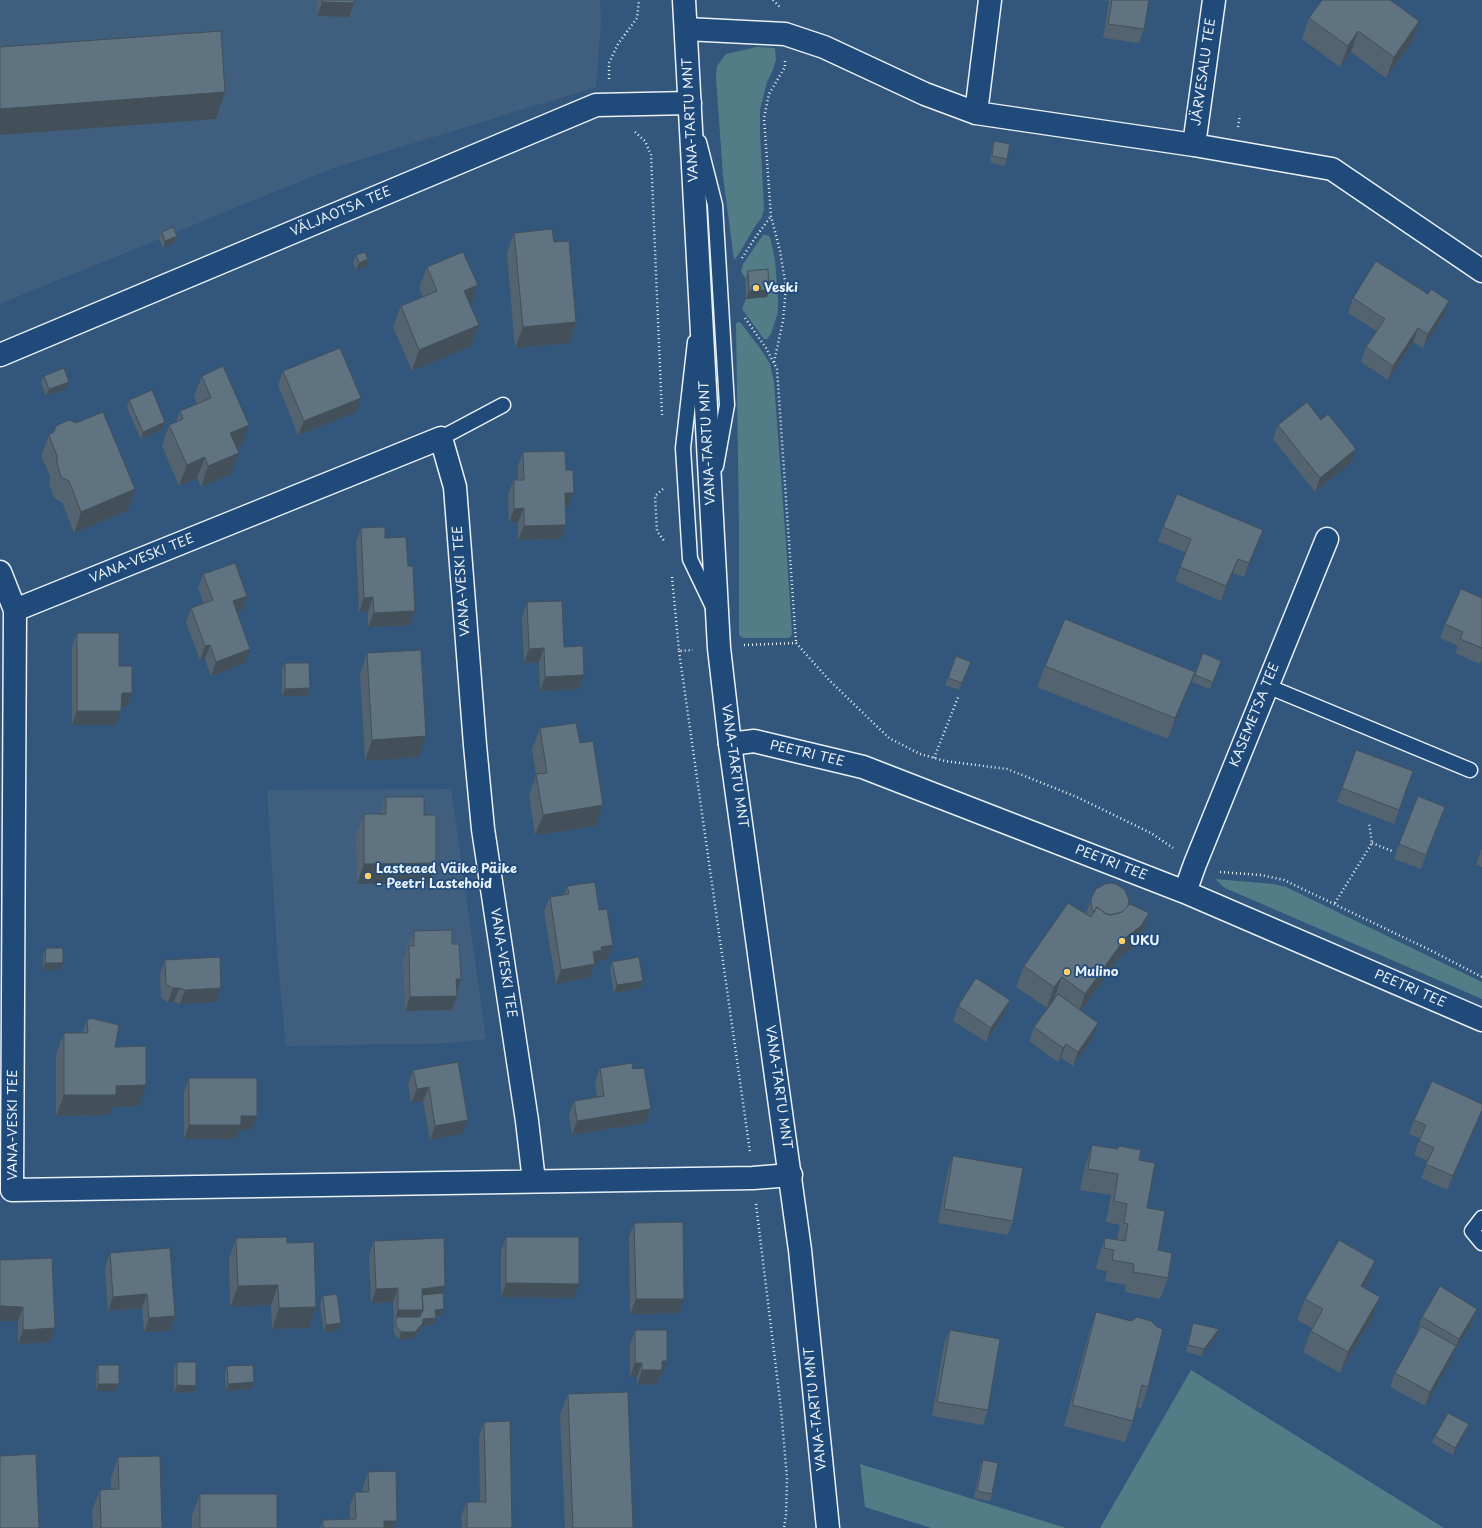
<!DOCTYPE html>
<html>
<head>
<meta charset="utf-8">
<style>
	body { margin:0 }
	canvas { display:block; background:#32567c }
</style>
</head>
<body>
<canvas width="1482" height="1528"></canvas>
<script>
const g = document.querySelector('canvas').getContext('2d');
g.lineJoin = 'round';
function fillPath(path, color) { g.fillStyle = color; g.fill(path, 'evenodd'); }
const toPath = rows => new Path2D(rows.map(r => 'M' + r).join(''));
function strokePath(path, color, width, dash) { g.strokeStyle = color; g.lineWidth = width; g.lineCap = dash ? 'butt' : 'round'; g.setLineDash(dash || []); g.stroke(path); }
function drawText(font, color, halo, rows, align = 'center') {
  g.font = font + ' "Playpen Sans",sans-serif'; g.lineWidth = 3.5; g.setLineDash([]); g.textBaseline = 'middle'; g.strokeStyle = halo; g.fillStyle = color; for (const [text, x, y, turn = 0] of rows) {
    g.save(); g.translate(x, y); g.rotate((+turn || 0) * Math.PI / 180); g.textAlign = isNaN(turn) ? turn : align; if (halo) g.strokeText(text, 0, 0); g.fillText(text, 0, 0); g.restore();
  }
}
fillPath(toPath([
	[0,0,600,0,601,21,596,87,333,168,0,304],
	[451,789,486,1039,452,1043,286,1046,278,964,267,790]
]), '#405f7e');
fillPath(toPath([
	[757,47,775,48,776,60,772,72,767,82,760,110,760,133,764,209,762,217,754,228,740,252,734,260,723,176,716,77,717,66,726,54],
	[763,235,767,235,770,237,775,260,778,300,778,312,771,334,767,339,764,339,742,309,746,299,767,297,745,278,741,271,743,264],
	[740,322,760,348,770,364,774,382,787,558,792,633,791,636,789,638,743,638,739,635,739,526,736,323],
	[1215,879,1273,884,1286,887,1482,982,1482,999,1225,888],
	[1191,1370,1444,1528,1100,1528],
	[860,1464,1066,1528,931,1528,865,1507]
]), '#527d86');
const service = toPath([
	[699,142,715,205,727,405,716,466],
	[695,342,683,448,690,559,713,607],
	[441,438,503,405],
	[1267,686,1470,770],
	[1482,1218,1472,1231,1482,1243]
]);
const minor = toPath([
	[686,29,785,34,824,47,925,94,976,113,1194,145,1332,169,1482,271],
	[976,113,990,0],
	[1194,145,1214,0],
	[0,355,596,105,690,103],
	[0,572,15,610],
	[730,744,754,741,863,767,1185,892,1482,1020],
	[1185,892,1195,864,1327,539],
	[534,1181,527,1121,483,829,475,745,455,487,441,438,15,610,12,1190,753,1178,791,1175]
]);
const tertiary = toPath([
	[684,0,719,648,730,744,800,1250,828,1528]
]);
strokePath(service, '#e8f1f8', 17);
strokePath(minor, '#e8f1f8', 25);
strokePath(tertiary, '#e8f1f8', 25);
strokePath(toPath([
	[773,0,780,7],
	[609,79,609,63,618,44,637,18,639,0],
	[1238,127,1240,115],
	[635,132,645,141,651,155,662,415],
	[742,258,755,238,771,216],
	[745,318,766,348,777,369,796,643],
	[774,362,783,321,786,287,780,251,771,216,764,118,769,94,785,67,785,61],
	[663,489,655,496,657,531,665,542],
	[672,577,679,651,693,650],
	[744,645,796,643,830,681,889,738,920,754,945,761,1007,769,1077,797,1151,833,1173,848],
	[679,651,750,1152],
	[934,758,959,695],
	[1372,843,1392,851],
	[1220,872,1261,875,1284,880,1432,951,1482,977],
	[1335,903,1372,843,1369,823],
	[756,1204,781,1409,787,1478,786,1516,784,1528]
]), '#e8f1f8', 2.5, [1, 3]);
strokePath(service, '#1f4a7a', 14);
strokePath(minor, '#1f4a7a', 22);
strokePath(tertiary, '#1f4a7a', 22);
fillPath(toPath([
	[317,0,354,0,354,3,349,17,317,16],
	[1100,0,1149,0,1144,29,1139,43,1103,38,1109,1],
	[1309,18,1419,21,1412,42,1386,78,1351,52,1340,67,1302,39],
	[994,141,1007,159,1005,166,990,163,992,148],
	[162,232,177,236,174,243,163,248,159,239],
	[514,233,554,242,576,322,569,343,515,348,507,253],
	[356,255,368,259,366,267,356,270,353,263],
	[427,267,470,305,479,325,471,346,412,371,393,327,401,306,423,297,419,288],
	[748,271,769,290,767,297,746,299,745,278],
	[1353,298,1444,315,1423,348,1413,342,1388,380,1361,362,1366,347,1377,331,1348,313],
	[283,371,356,412,298,435,278,385],
	[44,376,66,389,46,396,41,383],
	[202,376,241,446,237,448,231,474,201,487,197,478,179,486,162,446,169,425,176,422,180,411,197,404,194,396],
	[129,400,165,422,163,429,141,439,127,408],
	[1321,420,1356,449,1351,463,1315,492,1273,439,1278,425],
	[56,426,135,489,128,510,74,533,62,502,54,498,49,484,50,476,41,456,49,435,53,432],
	[523,452,566,470,568,507,566,507,566,525,561,539,518,540,518,522,509,523,508,494,514,480,518,480,518,466],
	[1163,527,1263,530,1244,577,1233,573,1221,601,1175,581,1186,553,1158,541],
	[361,528,385,538,408,566,415,611,410,625,368,627,368,612,359,612,356,542],
	[203,574,247,596,242,610,236,612,245,663,211,676,205,659,200,660,186,623,191,608,204,604,198,588],
	[1482,598,1482,660,1480,664,1455,653,1458,646,1440,638,1445,624],
	[527,602,564,647,584,675,579,689,540,691,539,662,524,663,522,617],
	[77,633,119,666,132,693,127,707,121,707,121,711,116,725,72,725,72,647],
	[367,653,419,757,365,761,360,674],
	[1203,653,1221,661,1210,689,1192,682],
	[956,656,968,669,959,690,945,685],
	[285,663,307,696,282,696,282,670],
	[1045,666,1187,692,1168,739,1037,687],
	[540,728,596,826,535,835,529,795,536,775,532,749],
	[1356,750,1413,771,1394,824,1337,802],
	[386,797,424,815,428,884,357,884,356,835,364,814,380,814],
	[1439,821,1421,869,1394,859,1399,844],
	[1482,847,1482,867,1476,865],
	[567,886,599,910,613,945,607,960,598,961,597,965,594,965,589,978,556,984,544,911,550,897,564,895],
	[1091,899,1128,906,1149,913,1142,934,1134,947,1119,958,1081,1011,1093,1037,1073,1066,1061,1058,1058,1062,1029,1041,1034,1027,1055,998,1054,998,1047,1008,1016,987,1024,966,1086,914,1086,913],
	[414,931,452,944,461,979,457,990,452,1010,405,1011,403,960],
	[46,948,63,963,60,970,43,970,43,955],
	[165,960,221,988,216,1002,180,1004,174,1002,168,1002,161,998,160,974],
	[612,962,641,988,614,993,610,969],
	[1010,1000,1004,1014,986,1042,953,1021,958,1006],
	[87,1021,115,1047,139,1106,112,1107,109,1115,56,1116,56,1054,64,1033,82,1033],
	[600,1068,651,1109,645,1123,572,1135,569,1115,574,1101,597,1097,595,1082],
	[413,1070,468,1120,462,1134,430,1140,423,1101,411,1103,408,1084],
	[189,1078,252,1130,239,1130,236,1139,184,1139,184,1092],
	[1479,1119,1447,1190,1421,1178,1428,1161,1414,1155,1420,1138,1409,1134,1414,1120],
	[1092,1145,1139,1160,1147,1208,1158,1250,1168,1278,1160,1299,1125,1292,1126,1285,1105,1281,1107,1271,1096,1269,1098,1259,1105,1238,1117,1240,1120,1225,1106,1222,1111,1195,1080,1190,1085,1166],
	[953,1156,1013,1221,1008,1235,938,1223,948,1170],
	[634,1223,679,1313,630,1314,629,1237],
	[506,1237,574,1298,501,1297,501,1251],
	[236,1238,287,1243,316,1307,309,1328,272,1329,271,1305,230,1307,229,1259],
	[374,1241,443,1293,444,1309,442,1316,436,1317,433,1325,422,1326,421,1330,412,1339,399,1340,394,1333,393,1302,371,1303,369,1255],
	[110,1253,175,1316,170,1331,144,1332,142,1308,108,1311,105,1267],
	[0,1260,50,1342,18,1344,18,1321],
	[1375,1261,1367,1282,1364,1288,1372,1318,1340,1373,1303,1352,1312,1328,1297,1320,1305,1299],
	[323,1296,341,1323,338,1330,324,1332,320,1304],
	[1477,1309,1472,1323,1454,1352,1451,1360,1425,1406,1390,1387,1395,1373,1418,1332,1417,1331,1422,1317],
	[1096,1312,1148,1387,1141,1408,1137,1407,1133,1421,1125,1442,1064,1426,1089,1333],
	[1193,1323,1219,1329,1217,1336,1201,1356,1186,1352,1191,1330],
	[635,1330,662,1375,660,1375,657,1384,637,1385,637,1377,630,1377,630,1345],
	[950,1330,988,1410,983,1425,932,1416,944,1344],
	[177,1362,196,1386,193,1393,174,1392,174,1369],
	[98,1365,119,1384,116,1391,96,1391,96,1372],
	[227,1366,254,1382,252,1389,226,1391,225,1373],
	[568,1394,633,1528,565,1528,560,1415],
	[484,1422,512,1528,462,1528,461,1516,467,1502,480,1502,479,1436],
	[1469,1424,1466,1431,1453,1455,1432,1443,1435,1436],
	[118,1457,162,1528,93,1528,92,1511,100,1490,111,1490,111,1478],
	[983,1460,992,1494,990,1501,974,1498,980,1467],
	[368,1472,397,1521,394,1528,320,1528,323,1520,350,1519,350,1506,355,1492,363,1492,363,1486],
	[200,1494,277,1528,192,1528,192,1515]
]), '#53636f');
fillPath(toPath([
	[322,2,354,3,349,17,317,16],
	[1419,21,1412,42,1386,78,1394,57],
	[1358,31,1351,52,1340,67,1348,46],
	[225,92,216,119,0,135,0,109],
	[177,236,174,243,163,248,165,241],
	[368,259,366,267,356,270,359,263],
	[478,285,470,306,464,291],
	[769,290,767,297,746,299,749,291],
	[1449,301,1444,315,1423,348,1428,334],
	[576,322,569,343,515,348,523,327],
	[479,325,471,346,412,371,419,350],
	[1418,328,1413,342,1388,380,1393,366],
	[69,382,66,389,46,396,49,389],
	[361,398,356,412,298,435,304,421],
	[165,422,163,429,141,439,143,432],
	[249,425,241,446,223,454,230,433],
	[1356,449,1351,463,1315,492,1320,478],
	[239,453,231,474,201,487,208,466],
	[205,457,197,478,179,486,187,465],
	[135,489,128,510,74,533,81,512],
	[565,493,574,493,568,507,560,507],
	[524,508,518,522,509,523,514,509],
	[566,525,561,539,518,540,524,526],
	[1263,530,1258,544,1244,577,1249,563],
	[1238,559,1233,573,1221,601,1226,586],
	[247,596,242,610,227,615,233,601],
	[373,597,368,612,359,612,364,598],
	[415,611,410,625,368,627,374,613],
	[210,645,205,659,200,660,205,646],
	[544,648,539,662,524,663,529,649],
	[250,649,245,663,211,676,216,662],
	[1195,672,1187,692,1168,739,1175,718],
	[584,675,579,689,540,691,545,677],
	[310,688,307,696,282,696,285,689],
	[122,693,132,693,127,707,116,707],
	[77,711,121,711,116,725,72,725],
	[426,736,419,757,365,761,372,740],
	[603,805,596,826,535,835,543,815],
	[436,863,428,884,357,884,364,864],
	[1149,913,1142,934,1134,947,1119,958,1078,1015,1085,994,1126,937],
	[613,945,607,960,598,961,597,965,594,965,589,978,556,984,561,970,601,947],
	[45,963,63,963,60,970,43,970],
	[1062,977,1054,998,1047,1008,1054,987],
	[456,979,461,979,456,993],
	[643,981,641,988,614,993,617,985],
	[173,988,179,988,174,1002,168,1002],
	[221,988,216,1002,180,1004,185,990],
	[457,996,452,1010,405,1011,410,997],
	[1010,1000,1004,1014,986,1042,991,1028],
	[1098,1023,1093,1037,1073,1066,1078,1052],
	[1066,1044,1061,1058,1058,1062,1063,1048],
	[146,1085,139,1106,112,1107,109,1115,56,1116,64,1095,116,1086],
	[429,1087,423,1101,411,1103,417,1089],
	[651,1109,645,1123,572,1135,577,1121],
	[1482,1110,1479,1119,1447,1190,1453,1176],
	[241,1116,257,1116,252,1130,239,1130,236,1139,184,1139,189,1125],
	[468,1120,462,1134,430,1140,435,1126],
	[1375,1261,1367,1282,1353,1307,1361,1286],
	[506,1283,579,1284,574,1298,501,1297],
	[278,1285,271,1305,230,1307,238,1286],
	[445,1286,440,1300,420,1302,422,1289],
	[398,1288,393,1302,371,1303,376,1289],
	[147,1294,142,1308,108,1311,113,1297],
	[1380,1297,1372,1318,1340,1373,1348,1352],
	[636,1299,684,1299,679,1313,630,1314],
	[0,1306,23,1307,18,1321,0,1321],
	[316,1307,309,1328,272,1329,279,1308],
	[444,1309,442,1316,433,1317,435,1310],
	[1477,1309,1472,1323,1454,1352,1451,1360,1425,1406,1430,1392,1456,1346,1459,1339],
	[398,1310,423,1310,418,1324,396,1317],
	[175,1316,170,1331,144,1332,149,1318],
	[436,1318,433,1325,422,1326,421,1330,412,1339,399,1340,401,1332,423,1319],
	[341,1323,338,1330,324,1332,326,1325],
	[55,1328,50,1342,18,1344,23,1330],
	[1219,1329,1217,1336,1201,1356,1204,1349],
	[662,1361,667,1361,662,1375,660,1375,657,1384,637,1385,642,1370],
	[635,1363,642,1363,637,1377,630,1377],
	[254,1382,252,1389,226,1391,228,1384],
	[98,1384,119,1384,116,1391,96,1391],
	[177,1385,196,1386,193,1393,174,1392],
	[1469,1424,1466,1431,1453,1455,1455,1448],
	[384,1521,397,1521,394,1528,382,1528]
]), '#43505a');
const building = toPath([
	[322,0,354,0,354,3,322,2,322,0],
	[1112,0,1149,0,1144,29,1108,24,1112,0],
	[1322,0,1390,0,1419,21,1394,57,1358,31,1348,46,1309,18,1322,0],
	[221,31,225,92,0,109,0,47,221,31],
	[994,141,1010,144,1007,159,992,156,994,141],
	[173,227,177,236,165,241,162,232,173,227],
	[552,229,554,242,569,241,576,322,523,327,514,233,552,229],
	[365,252,368,259,359,263,356,255,365,252],
	[463,252,478,285,464,291,479,325,419,350,401,306,437,291,427,267,463,252],
	[1376,261,1428,294,1431,289,1449,301,1428,334,1418,328,1393,366,1366,347,1385,319,1353,298,1376,261],
	[768,269,769,290,749,291,748,271,768,269],
	[340,348,361,398,304,421,283,371,340,348],
	[223,366,249,425,230,433,239,453,208,466,205,457,187,465,169,425,183,419,180,411,211,398,202,376,223,366],
	[64,368,69,382,49,389,44,376,64,368],
	[152,390,165,422,143,432,129,400,152,390],
	[1307,402,1321,420,1328,414,1356,449,1320,478,1278,425,1307,402],
	[103,412,135,489,81,512,69,481,61,477,57,463,57,456,49,435,54,432,56,426,69,420,76,423,103,412],
	[565,451,566,470,573,470,574,493,565,493,566,525,524,526,524,508,514,509,514,480,524,480,523,452,565,451],
	[1177,494,1263,530,1249,563,1238,559,1226,586,1180,567,1191,539,1163,527,1177,494],
	[385,527,385,538,406,537,408,566,413,566,415,611,374,613,373,597,364,598,361,528,385,527],
	[235,563,247,596,233,601,250,649,216,662,210,645,205,646,191,608,213,600,203,574,235,563],
	[1461,589,1482,598,1482,648,1460,639,1463,632,1445,624,1461,589],
	[562,601,564,647,583,646,584,675,545,677,544,648,529,649,527,602,562,601],
	[1065,619,1195,672,1175,718,1045,666,1065,619],
	[77,633,119,633,119,666,132,666,132,693,122,693,121,711,77,711,77,633],
	[421,650,426,736,372,740,367,653,421,650],
	[1203,653,1221,661,1213,682,1195,675,1203,653],
	[956,656,971,662,962,683,948,678,956,656],
	[285,663,309,663,310,688,285,689,285,663],
	[576,723,580,743,593,741,603,805,543,815,536,774,547,773,540,728,576,723],
	[1356,750,1413,771,1399,810,1342,788,1356,750],
	[1418,796,1445,807,1426,855,1399,844,1418,796],
	[386,797,424,797,424,815,436,815,436,863,364,864,364,814,386,814,386,797],
	[595,882,599,910,607,909,613,945,601,947,602,950,593,952,595,964,561,970,550,897,569,894,567,886,595,882],
	[1111,883,1116,884,1125,890,1129,900,1128,906,1122,912,1111,915,1106,914,1097,907,1094,912,1092,909,1091,899,1096,889,1105,884,1111,883],
	[1068,903,1091,917,1097,907,1106,914,1111,915,1122,912,1130,904,1149,913,1141,926,1126,937,1085,994,1062,977,1054,987,1024,966,1068,903],
	[452,930,452,944,459,944,461,979,456,979,457,996,410,997,409,946,414,946,414,931,452,930],
	[46,948,63,948,63,963,45,963,46,948],
	[220,957,221,988,185,990,179,988,173,988,166,984,165,960,220,957],
	[639,957,643,981,617,985,612,962,639,957],
	[976,978,1010,1000,991,1028,958,1006,976,978],
	[1058,994,1098,1023,1078,1052,1066,1044,1063,1048,1034,1027,1058,994],
	[90,1018,119,1025,115,1047,146,1046,146,1085,116,1086,116,1095,64,1095,64,1033,88,1033,87,1021,90,1018],
	[458,1062,468,1120,435,1126,429,1087,417,1089,413,1070,458,1062],
	[632,1063,633,1069,644,1068,651,1109,577,1121,574,1101,604,1096,600,1068,632,1063],
	[189,1078,257,1078,257,1116,241,1116,241,1125,189,1125,189,1078],
	[1432,1081,1482,1104,1482,1110,1453,1176,1426,1164,1434,1148,1419,1141,1426,1125,1414,1120,1432,1081],
	[1092,1145,1117,1149,1120,1146,1141,1150,1139,1160,1155,1163,1147,1208,1165,1211,1158,1250,1172,1253,1168,1278,1133,1272,1134,1264,1112,1260,1114,1250,1104,1248,1105,1238,1125,1241,1128,1224,1124,1223,1127,1204,1114,1201,1118,1174,1088,1169,1092,1145],
	[953,1156,1023,1168,1013,1221,944,1209,953,1156],
	[683,1222,684,1299,636,1299,634,1223,683,1222],
	[287,1237,287,1243,314,1242,316,1307,279,1308,278,1285,238,1286,236,1238,287,1237],
	[506,1237,579,1237,579,1284,506,1283,506,1237],
	[444,1238,445,1286,422,1289,423,1310,398,1310,398,1288,376,1289,374,1241,444,1238],
	[1339,1240,1375,1261,1361,1286,1380,1297,1348,1352,1311,1331,1323,1309,1305,1299,1339,1240],
	[170,1248,175,1316,149,1318,147,1294,113,1297,110,1253,170,1248],
	[52,1258,55,1328,23,1330,23,1307,0,1306,0,1260,52,1258],
	[1440,1286,1477,1309,1459,1339,1422,1317,1440,1286],
	[443,1293,444,1309,435,1310,436,1318,423,1319,423,1323,415,1332,401,1332,396,1326,396,1317,420,1317,423,1310,422,1295,443,1293],
	[337,1294,341,1323,326,1325,323,1296,337,1294],
	[1096,1312,1131,1321,1137,1317,1151,1321,1157,1327,1163,1329,1148,1387,1142,1385,1133,1421,1072,1405,1096,1312],
	[1193,1323,1219,1329,1204,1349,1188,1345,1193,1323],
	[1421,1326,1456,1346,1430,1392,1395,1373,1421,1326],
	[635,1330,667,1330,667,1361,662,1361,662,1370,642,1370,642,1363,635,1363,635,1330],
	[950,1330,1000,1339,988,1410,937,1402,950,1330],
	[177,1362,196,1362,196,1386,177,1385,177,1362],
	[98,1365,119,1365,119,1384,98,1384,98,1365],
	[253,1365,254,1382,228,1384,227,1366,253,1365],
	[628,1392,633,1528,573,1528,568,1394,628,1392],
	[1448,1413,1469,1424,1455,1448,1435,1436,1448,1413],
	[510,1421,512,1528,467,1528,467,1502,486,1502,484,1422,510,1421],
	[36,1454,39,1528,0,1528,0,1456,36,1454],
	[160,1456,162,1528,101,1528,100,1490,119,1489,118,1457,160,1456],
	[983,1460,998,1463,992,1494,977,1491,983,1460],
	[396,1471,397,1521,384,1521,384,1528,323,1528,323,1520,356,1519,355,1492,369,1492,368,1472,396,1471],
	[200,1494,277,1494,277,1528,200,1528,200,1494]
]);
fillPath(building, '#607381');
strokePath(building, '#43505a', 1);
for (const [x, y, r, color] of [
	[756,288,4,"#ffd166"],
	[368,876,4,"#ffd166"],
	[1122,941,4,"#ffd166"],
	[1067,972,4,"#ffd166"]
]) { const dot = new Path2D(); dot.arc(x, y, r, 0, 2 * Math.PI); g.fillStyle = color; g.fill(dot); strokePath(dot, '#1f4a7a', 1.5); }
drawText('13px', '#e8f1f8', '#1f4a7a', [
	["JÄRVESALU TEE",1204,72,-82],
	["VANA-TARTU MNT",691,120,-93],
	["VÄLJAOTSA TEE",341,212,-23],
	["VANA-TARTU MNT",708,443,-93],
	["VANA-VESKI TEE",142,559,-22],
	["VANA-VESKI TEE",462,581,-94],
	["KASEMETSA TEE",1255,715,-68],
	["PEETRI TEE",807,754,13],
	["VANA-TARTU MNT",734,766,82],
	["PEETRI TEE",1111,863,21],
	["VANA-VESKI TEE",503,963,81],
	["PEETRI TEE",1410,989,23],
	["VANA-TARTU MNT",778,1087,82],
	["VANA-VESKI TEE",13,1125,-90],
	["VANA-TARTU MNT",816,1409,-96]
]);
drawText('bold 13px', '#e8f1f8', '#1f4a7a', [
	["Veski",764,288],
	["Lasteaed Väike Päike",376,869],
	["- Peetri Lastehoid",376,884],
	["UKU",1130,941],
	["Mulino",1075,972]
], 'left');
</script>
</body>
</html>
